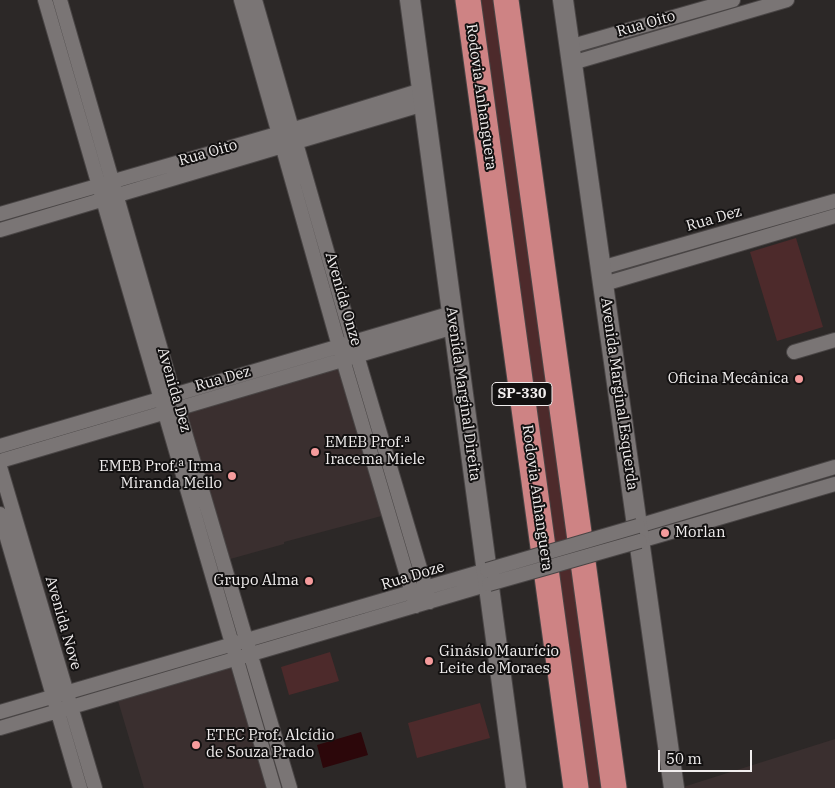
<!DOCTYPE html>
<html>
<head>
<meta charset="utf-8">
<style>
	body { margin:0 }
	#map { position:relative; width:835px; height:788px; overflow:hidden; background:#2c2827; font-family:"IBM Plex Serif",serif }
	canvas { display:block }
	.scale { position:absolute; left:658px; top:750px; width:94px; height:22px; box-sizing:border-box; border:2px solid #f1eeee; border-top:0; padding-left:6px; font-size:15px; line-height:18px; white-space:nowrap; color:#f1eeee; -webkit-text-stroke:4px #131111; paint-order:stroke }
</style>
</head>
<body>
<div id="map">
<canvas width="835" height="788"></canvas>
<div class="scale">50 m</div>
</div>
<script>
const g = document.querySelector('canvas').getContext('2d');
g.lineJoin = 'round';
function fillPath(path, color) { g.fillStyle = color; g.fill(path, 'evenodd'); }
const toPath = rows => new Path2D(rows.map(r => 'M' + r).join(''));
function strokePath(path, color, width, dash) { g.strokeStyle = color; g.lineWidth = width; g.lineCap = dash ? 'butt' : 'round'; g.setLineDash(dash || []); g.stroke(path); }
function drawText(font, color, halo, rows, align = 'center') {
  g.font = font + ' "IBM Plex Serif",serif'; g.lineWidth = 4; g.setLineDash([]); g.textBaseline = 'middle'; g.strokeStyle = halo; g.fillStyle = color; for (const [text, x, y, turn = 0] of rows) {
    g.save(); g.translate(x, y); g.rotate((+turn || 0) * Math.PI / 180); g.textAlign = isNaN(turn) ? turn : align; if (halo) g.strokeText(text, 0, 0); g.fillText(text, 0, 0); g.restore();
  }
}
fillPath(toPath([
	[343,360,389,514,284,542,284,544,223,561,178,409],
	[236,658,274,788,144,788,116,694],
	[835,739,835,788,680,788]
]), '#3a2f2f');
fillPath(toPath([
	[476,0,499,0,607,788,584,788],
	[796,238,823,327,777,341,750,252],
	[330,652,339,681,289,695,281,667],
	[480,703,490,738,417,758,408,723]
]), '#4d2a2b');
fillPath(toPath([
	[361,732,368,755,323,768,317,745]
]), '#2c070a');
const minor = toPath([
	[45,0,274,788],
	[60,0,178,409,290,788],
	[241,0,339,346,416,606],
	[255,0,353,342,430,602],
	[569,47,733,0],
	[572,63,787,0],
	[0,214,308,125,422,90],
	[0,230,424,104],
	[601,268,835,201],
	[604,284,835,216],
	[794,352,835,340],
	[0,446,452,313],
	[0,461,454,327],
	[0,467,95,788],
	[0,514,80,788],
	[638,526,835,467],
	[640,541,835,484],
	[0,712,487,570],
	[0,728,489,584]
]);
const secondary = toPath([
	[410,0,516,788],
	[563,0,674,788]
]);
const motorway = toPath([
	[468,0,576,788],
	[506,0,614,788]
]);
strokePath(minor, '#494545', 16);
strokePath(secondary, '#494545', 22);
strokePath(motorway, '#494545', 27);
strokePath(minor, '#7a7575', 14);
strokePath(secondary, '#7a7575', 20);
strokePath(motorway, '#ce8384', 25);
const minorBridge = toPath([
	[487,570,638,526],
	[489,584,640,541]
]);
strokePath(minorBridge, '#494545', 16, []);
strokePath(minorBridge, '#7a7575', 14);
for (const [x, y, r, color] of [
	[799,379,5,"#f59b9c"],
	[315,452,5,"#f59b9c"],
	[232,476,5,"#f59b9c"],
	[665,533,5,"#f59b9c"],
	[309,581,5,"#f59b9c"],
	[429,661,5,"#f59b9c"],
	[196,745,5,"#f59b9c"]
]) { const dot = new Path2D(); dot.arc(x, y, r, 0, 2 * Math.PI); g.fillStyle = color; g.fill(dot); strokePath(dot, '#131111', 2); }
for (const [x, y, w] of [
	[522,394,60]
]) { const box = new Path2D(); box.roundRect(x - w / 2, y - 11.5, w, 23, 4); g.fillStyle = '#131111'; g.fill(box); strokePath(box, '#f1eeee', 1); }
drawText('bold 14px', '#f1eeee', null, [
	["SP-330",522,394]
]);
drawText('15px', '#f1eeee', '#131111', [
	["Rua Oito",646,24,-16],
	["Rodovia Anhanguera",481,97,82],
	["Rua Oito",208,153,-16],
	["Rua Dez",714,219,-16],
	["Avenida Onze",343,299,74],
	["Rua Dez",223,379,-16],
	["Avenida Dez",174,390,74],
	["Avenida Marginal Direita",463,394,82],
	["Avenida Marginal Esquerda",619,394,82],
	["Rodovia Anhanguera",537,498,82],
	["Rua Doze",413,576,-17],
	["Avenida Nove",63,623,74]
]);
drawText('15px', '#f1eeee', '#131111', [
	["Oficina Mecânica",789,379,"right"],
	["EMEB Prof.ª",325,443],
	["Iracema Miele",325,460],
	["EMEB Prof.ª Irma",222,467,"right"],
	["Miranda Mello",222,484,"right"],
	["Morlan",675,533],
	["Grupo Alma",299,581,"right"],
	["Ginásio Maurício",439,652],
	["Leite de Moraes",439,669],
	["ETEC Prof. Alcídio",206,736],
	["de Souza Prado",206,753]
], 'left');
</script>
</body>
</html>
